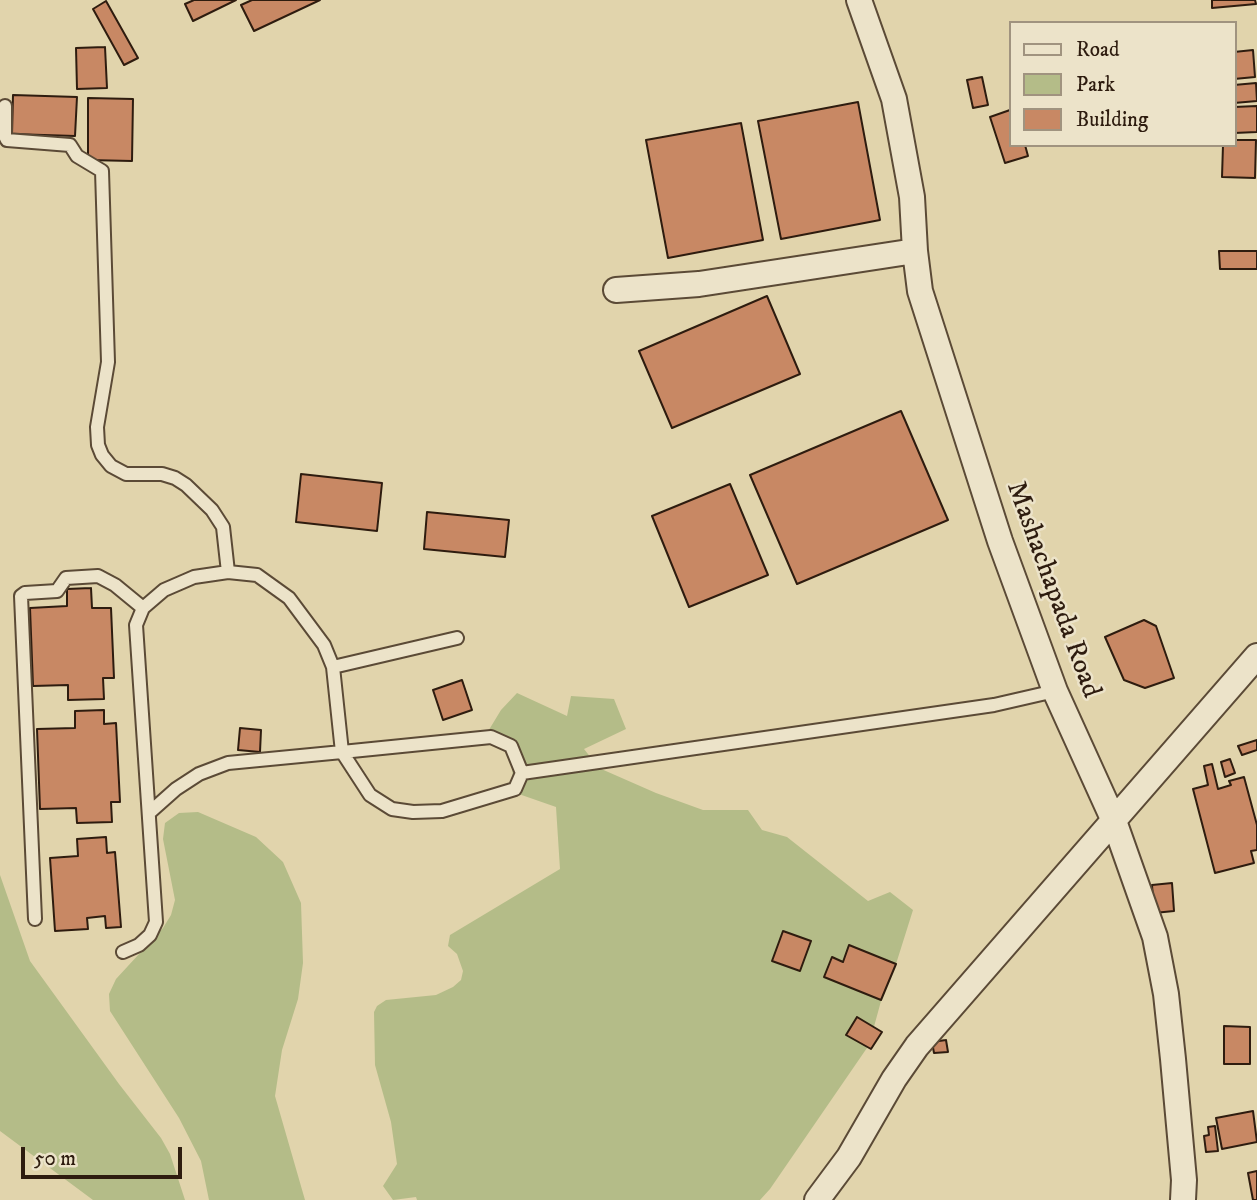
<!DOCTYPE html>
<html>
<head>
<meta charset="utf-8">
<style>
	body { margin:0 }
	#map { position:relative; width:1257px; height:1200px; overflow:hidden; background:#e1d4ac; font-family:"IM FELL DW Pica",serif }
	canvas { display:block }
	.legend { position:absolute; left:1009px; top:21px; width:228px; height:126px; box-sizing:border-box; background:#ece3c9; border:2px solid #a0937f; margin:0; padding:9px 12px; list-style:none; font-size:21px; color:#2e1c0f }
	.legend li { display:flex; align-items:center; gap:14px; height:35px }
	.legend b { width:35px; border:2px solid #a0937f }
	.scale { position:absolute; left:21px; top:1147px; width:161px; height:32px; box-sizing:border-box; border:4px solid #2e1c0f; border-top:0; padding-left:9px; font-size:21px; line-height:24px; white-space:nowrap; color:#2e1c0f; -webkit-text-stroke:5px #ece3c9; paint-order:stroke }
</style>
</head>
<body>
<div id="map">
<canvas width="1257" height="1200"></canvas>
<ul class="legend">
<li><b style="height:9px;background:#ece3c9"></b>Road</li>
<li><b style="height:19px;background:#b4bc88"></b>Park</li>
<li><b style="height:19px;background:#c88864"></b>Building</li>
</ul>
<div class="scale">50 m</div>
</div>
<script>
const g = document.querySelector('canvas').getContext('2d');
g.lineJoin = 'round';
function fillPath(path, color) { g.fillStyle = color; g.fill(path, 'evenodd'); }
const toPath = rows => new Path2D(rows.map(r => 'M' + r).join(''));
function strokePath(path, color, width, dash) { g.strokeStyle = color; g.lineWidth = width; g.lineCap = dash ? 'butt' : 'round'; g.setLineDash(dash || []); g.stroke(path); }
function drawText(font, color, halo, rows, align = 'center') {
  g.font = font + ' "IM FELL DW Pica",serif'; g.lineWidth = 5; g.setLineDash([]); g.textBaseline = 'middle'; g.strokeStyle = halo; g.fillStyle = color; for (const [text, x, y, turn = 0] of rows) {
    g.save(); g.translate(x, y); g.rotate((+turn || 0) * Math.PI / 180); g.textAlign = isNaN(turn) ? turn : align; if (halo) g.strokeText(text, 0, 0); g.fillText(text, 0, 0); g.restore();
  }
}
fillPath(toPath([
	[517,693,567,716,571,696,614,699,626,729,584,749,599,768,656,793,703,810,748,810,762,830,787,837,868,901,890,892,913,910,896,964,881,1001,869,1045,770,1189,760,1200,417,1200,416,1197,393,1200,383,1186,397,1164,391,1122,375,1065,374,1012,377,1006,386,1000,436,995,453,987,461,980,463,971,457,954,448,946,450,935,560,869,556,807,513,792,512,751,484,738,501,710],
	[198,812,256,837,283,862,301,903,303,963,298,999,282,1050,275,1096,305,1200,209,1200,201,1161,179,1118,110,1011,109,994,116,979,163,928,171,915,175,900,163,839,165,823,179,813],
	[0,875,30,961,119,1084,161,1138,170,1154,185,1200,93,1200,0,1131]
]), '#b4bc88');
const building = toPath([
	[194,0,236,0,193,21,185,4,194,0],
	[252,0,320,0,254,31,241,5,252,0],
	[1212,0,1255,0,1256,4,1212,8,1212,0],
	[106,1,138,58,124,65,93,9,106,1],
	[105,47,107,88,77,89,76,48,105,47],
	[1253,50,1255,77,1234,79,1234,52,1253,50],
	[982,77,988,105,973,108,967,80,982,77],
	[1256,83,1257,101,1234,103,1234,85,1256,83],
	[13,95,77,97,75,136,12,134,13,95],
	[88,98,133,99,132,161,88,160,88,98],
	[858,102,880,220,781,239,758,121,858,102],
	[1257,106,1257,132,1234,133,1234,107,1257,106],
	[1010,110,1010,145,1025,145,1028,156,1005,163,990,117,1010,110],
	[741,123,763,240,668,258,646,140,741,123],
	[1234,140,1256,140,1255,178,1222,177,1223,145,1234,145,1234,140],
	[1219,251,1257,251,1257,269,1220,269,1219,251],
	[767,296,800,374,672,428,639,351,767,296],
	[901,411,948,520,797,584,750,475,901,411],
	[301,474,382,483,377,531,296,522,301,474],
	[730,484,768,575,689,607,652,516,730,484],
	[427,512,509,520,505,557,424,549,427,512],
	[91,588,92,608,111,608,114,678,103,678,104,699,68,700,68,685,33,686,30,608,67,606,67,589,91,588],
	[1144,620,1156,626,1174,678,1145,688,1124,680,1105,637,1144,620],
	[462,680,472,710,443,720,433,690,462,680],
	[104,710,104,724,116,723,120,802,111,802,112,822,77,823,76,808,40,809,37,729,75,728,75,711,104,710],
	[240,728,261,730,260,752,238,750,240,728],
	[1257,740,1257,750,1242,755,1238,746,1257,740],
	[1230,759,1235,773,1225,777,1221,762,1230,759],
	[1212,764,1218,789,1231,785,1229,781,1244,777,1257,825,1257,850,1251,851,1254,863,1215,873,1193,789,1208,785,1204,766,1212,764],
	[106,837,107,853,115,852,121,927,106,928,105,916,87,918,88,929,55,931,50,858,78,856,77,839,106,837],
	[1172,883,1174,911,1154,913,1152,885,1172,883],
	[783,931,811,941,800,971,772,961,783,931],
	[849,945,896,964,881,1000,824,977,832,957,843,962,849,945],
	[857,1017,882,1032,871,1049,846,1035,857,1017],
	[1224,1026,1250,1027,1250,1064,1224,1064,1224,1026],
	[946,1040,948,1052,934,1053,932,1042,946,1040],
	[1253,1111,1257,1142,1222,1149,1216,1118,1253,1111],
	[1215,1126,1218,1151,1206,1152,1204,1136,1209,1135,1208,1127,1215,1126],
	[1257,1171,1257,1200,1253,1200,1248,1173,1257,1171]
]);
fillPath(building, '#c88864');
strokePath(building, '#2e1c0f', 2);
const lane = toPath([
	[5,106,5,136,7,140,70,145,77,156,102,171,108,362,97,427,98,445,102,455,111,466,126,474,162,474,175,478,186,485,212,510,223,527,228,572],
	[333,667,457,638],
	[522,773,994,705,1055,691],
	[35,919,21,596,25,593,57,591,66,578,98,576,115,585,143,608],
	[123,952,139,945,150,935,156,922,136,625,143,608,164,590,194,577,228,572,257,575,289,598,324,645,333,667,342,752,370,795,392,809,413,812,442,811,515,789,522,773,511,746,491,737,342,752,228,763,199,774,176,789,149,813]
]);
const street = toPath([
	[859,0,894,99,912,197,915,251,920,291,1000,541,1055,691,1114,821,1155,937,1166,994,1173,1059,1184,1180,1183,1200],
	[616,290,699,284,915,251],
	[817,1200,849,1157,894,1079,917,1046,1257,656]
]);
strokePath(lane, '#5b4a36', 16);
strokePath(street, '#5b4a36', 28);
strokePath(lane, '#ece3c9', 12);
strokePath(street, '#ece3c9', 24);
drawText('28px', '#2e1c0f', '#ece3c9', [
	["Mashachapada Road",1052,590,70]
]);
</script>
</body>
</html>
